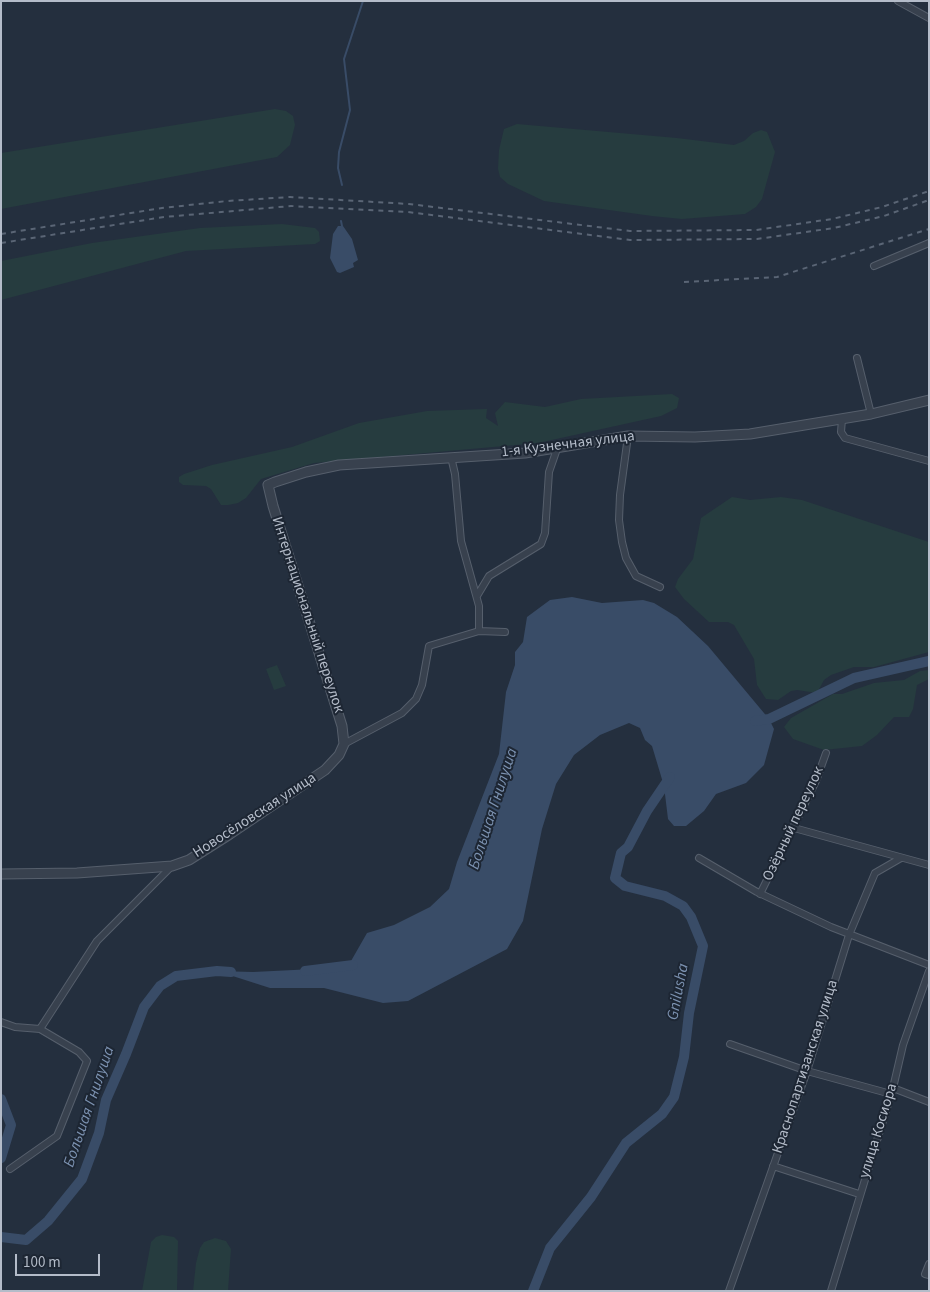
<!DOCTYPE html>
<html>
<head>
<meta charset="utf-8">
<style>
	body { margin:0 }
	#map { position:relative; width:930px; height:1292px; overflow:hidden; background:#242f3e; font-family:"Source Sans 3",sans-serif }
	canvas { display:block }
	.frame { position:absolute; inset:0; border:2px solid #b4bcc9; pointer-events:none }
	.scale { position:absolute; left:15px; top:1254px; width:85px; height:22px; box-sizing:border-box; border:2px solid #b4bcc9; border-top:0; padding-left:6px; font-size:15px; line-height:18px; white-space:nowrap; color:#b4bcc9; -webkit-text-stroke:4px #1d2633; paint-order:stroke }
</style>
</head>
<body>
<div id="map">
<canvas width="930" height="1292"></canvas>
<div class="frame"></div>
<div class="scale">100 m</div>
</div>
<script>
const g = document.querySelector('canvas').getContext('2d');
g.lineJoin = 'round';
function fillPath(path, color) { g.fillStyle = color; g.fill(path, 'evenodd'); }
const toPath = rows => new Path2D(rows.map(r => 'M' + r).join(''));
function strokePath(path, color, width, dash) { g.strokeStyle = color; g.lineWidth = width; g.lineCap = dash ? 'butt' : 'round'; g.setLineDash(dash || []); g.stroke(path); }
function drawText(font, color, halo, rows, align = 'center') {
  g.font = font + ' "Source Sans 3",sans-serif'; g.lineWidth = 4; g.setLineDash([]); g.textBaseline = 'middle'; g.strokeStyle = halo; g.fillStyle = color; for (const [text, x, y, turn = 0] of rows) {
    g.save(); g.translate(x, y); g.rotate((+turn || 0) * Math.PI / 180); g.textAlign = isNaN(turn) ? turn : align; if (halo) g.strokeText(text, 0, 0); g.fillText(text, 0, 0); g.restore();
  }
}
fillPath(toPath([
	[275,109,286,111,293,116,295,125,290,145,277,157,1,209,1,153],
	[517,124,677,138,734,145,744,141,753,133,761,130,767,132,775,152,762,199,756,207,745,214,682,219,652,216,544,201,508,184,500,177,498,169,499,150,504,129],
	[282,224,315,228,319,232,320,241,315,244,186,251,1,300,1,261,92,243,200,228],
	[672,394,679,398,677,408,661,416,538,443,314,463,261,479,246,498,238,503,228,505,221,505,211,489,206,486,183,485,179,482,179,477,184,474,212,465,292,447,359,423,427,411,487,409,486,418,498,426,495,413,505,402,545,407,581,399],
	[732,497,750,500,781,497,802,500,929,542,929,652,874,667,854,667,831,675,824,680,817,693,797,690,791,691,778,700,766,699,757,685,754,659,734,625,728,622,709,622,684,599,675,587,678,579,693,559,701,518],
	[277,665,286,686,274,690,266,669],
	[929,670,929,679,917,685,913,709,909,717,894,717,877,735,862,746,824,750,793,739,784,727,791,718,833,694,842,694,874,683,904,680,920,671],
	[162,1235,174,1237,178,1241,177,1291,142,1291,151,1242,156,1237],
	[215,1238,226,1241,231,1249,228,1291,193,1291,196,1263,200,1248,204,1242]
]), '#263c3f');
fillPath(toPath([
	[338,226,343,226,352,239,358,260,353,263,354,267,340,273,337,272,330,258,333,234],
	[572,597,602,603,643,600,654,603,677,617,708,646,769,719,774,729,764,765,746,783,716,794,704,811,686,826,674,826,668,819,664,786,652,746,645,740,640,728,629,723,600,735,574,755,556,784,542,829,523,921,507,949,408,1001,383,1003,324,988,270,988,217,971,253,972,334,968,351,961,367,933,394,925,430,907,449,889,457,862,499,754,506,692,515,665,515,652,523,642,527,617,550,600]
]), '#394c67');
strokePath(toPath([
	[342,185,338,168,339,152,350,110,344,59,363,1],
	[341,221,342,226]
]), '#394c67', 2);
strokePath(toPath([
	[755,721,769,719,854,678,929,661],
	[305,971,353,965],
	[1,1099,11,1125,1,1158],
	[1,1237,26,1240,48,1221,82,1179,99,1133,106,1100,126,1054,144,1007,160,986,176,976,217,971,231,972],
	[533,1291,550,1248,591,1197,626,1143,662,1114,674,1097,684,1057,689,1013,703,946,691,917,683,906,665,896,625,886,615,878,621,853,628,847,647,811,670,777]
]), '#394c67', 10);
const minor = toPath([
	[898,1,929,18],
	[874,266,929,243],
	[857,358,871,414],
	[842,419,841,432,845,438,929,461],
	[628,436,620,495,619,520,622,542,626,558,636,576,660,587],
	[451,457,455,474,461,541,479,606,479,631],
	[477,596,489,576,541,544,545,533,549,472,557,449],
	[344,744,402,713,416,699,422,685,429,646,479,631,505,632],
	[794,828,929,865],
	[699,858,757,892,831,927,929,965],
	[760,894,816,781,826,753],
	[1,1022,15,1027,40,1029,79,1052,87,1061,57,1136,10,1169],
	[40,1029,97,941,172,866],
	[730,1044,807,1071,891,1094],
	[893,1088,929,1102],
	[773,1166,859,1194],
	[929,1264,925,1274,929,1275],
	[729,1291,807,1071,849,935,875,873,901,858],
	[831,1291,893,1088,903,1045,929,971]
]);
const tertiary = toPath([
	[1,874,77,873,172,866,189,860,230,834,325,770,339,755,344,744,342,726,273,506,268,485,275,482,306,472,339,465,525,453,628,436,695,437,750,434,871,414,929,400]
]);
strokePath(minor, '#565f6c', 8);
strokePath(tertiary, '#565f6c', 11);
strokePath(minor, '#38414e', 6);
strokePath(tertiary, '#38414e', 9);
strokePath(toPath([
	[1,234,162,208,227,201,290,197,409,204,630,231,756,230,832,219,882,207,929,191],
	[1,243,164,217,291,206,408,212,630,240,757,239,834,228,884,216,929,200],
	[684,282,777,277,929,229]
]), '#5a6575', 2, [5, 5]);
drawText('15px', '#b4bcc9', '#1d2633', [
	["1-я Кузнечная улица",568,445,-7],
	["Интернациональный переулок",307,615,72],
	["Новосёловская улица",255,816,-33],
	["Озёрный переулок",794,824,-65],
	["Краснопартизанская улица",806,1067,-72],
	["улица Косиора",879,1131,-73]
]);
drawText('italic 16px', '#7c92b1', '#1d2633', [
	["Большая Гнилуша",494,809,-72],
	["Gnilusha",679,992,-79],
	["Большая Гнилуша",90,1107,-71]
]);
</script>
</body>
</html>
